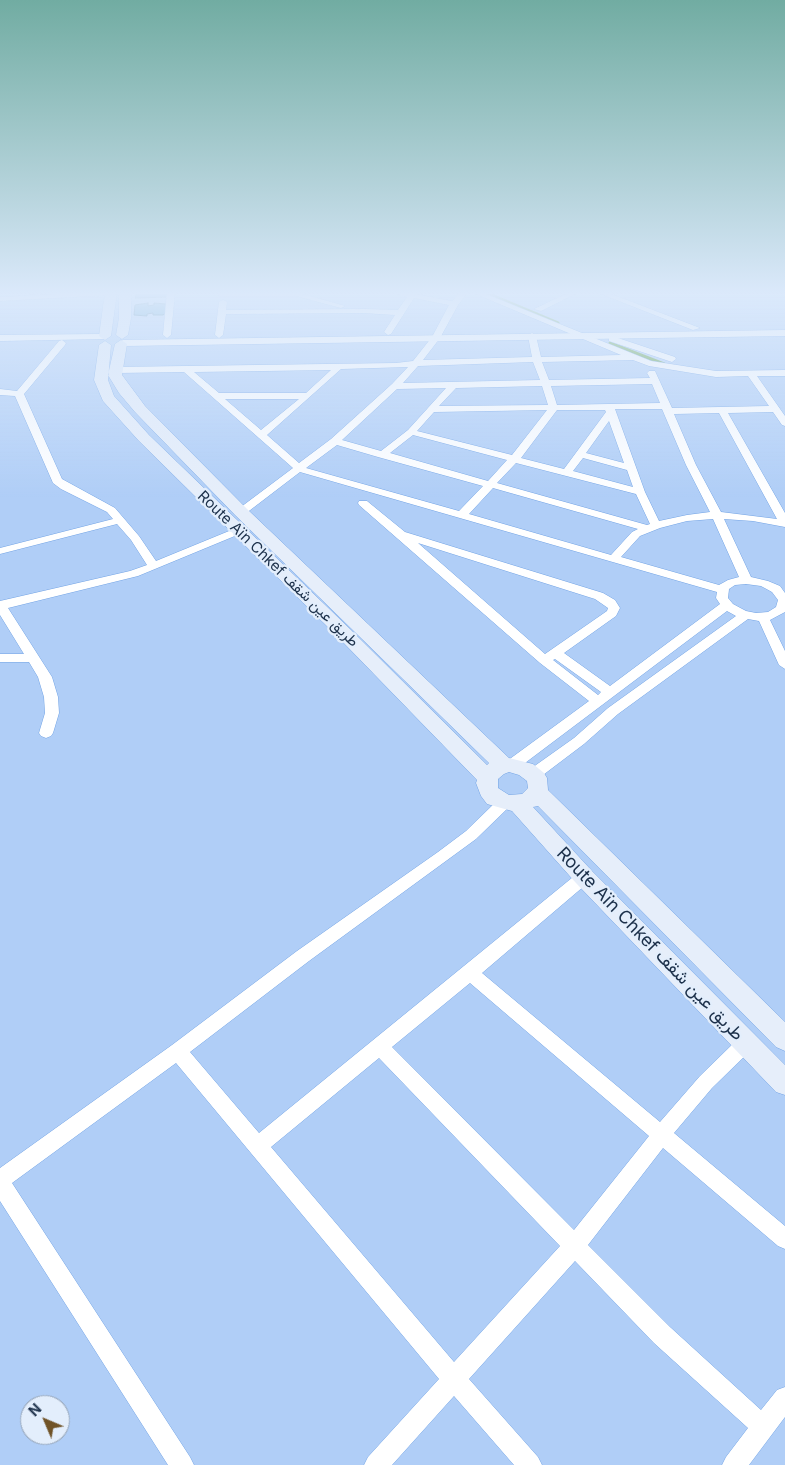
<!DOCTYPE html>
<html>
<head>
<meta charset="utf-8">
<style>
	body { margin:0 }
	#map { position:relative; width:785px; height:1465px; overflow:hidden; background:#b0cef7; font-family:Inter,sans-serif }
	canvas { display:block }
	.north { position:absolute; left:20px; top:1395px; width:50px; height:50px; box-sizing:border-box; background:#e3eefc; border:1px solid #93a2b5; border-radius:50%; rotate:315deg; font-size:14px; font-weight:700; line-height:20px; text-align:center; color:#1c304a }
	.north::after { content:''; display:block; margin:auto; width:18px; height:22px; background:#705327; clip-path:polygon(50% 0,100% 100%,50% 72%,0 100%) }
</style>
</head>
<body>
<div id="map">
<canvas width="785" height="1465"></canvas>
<div class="north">N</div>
</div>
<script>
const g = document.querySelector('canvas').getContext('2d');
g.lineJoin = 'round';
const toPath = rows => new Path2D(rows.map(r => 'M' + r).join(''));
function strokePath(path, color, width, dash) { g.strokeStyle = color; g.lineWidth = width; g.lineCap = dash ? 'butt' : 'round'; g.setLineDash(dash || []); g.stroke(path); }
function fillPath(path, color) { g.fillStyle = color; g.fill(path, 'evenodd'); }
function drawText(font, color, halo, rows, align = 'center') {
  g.font = font + ' Inter,Vazirmatn,sans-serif'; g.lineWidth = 4.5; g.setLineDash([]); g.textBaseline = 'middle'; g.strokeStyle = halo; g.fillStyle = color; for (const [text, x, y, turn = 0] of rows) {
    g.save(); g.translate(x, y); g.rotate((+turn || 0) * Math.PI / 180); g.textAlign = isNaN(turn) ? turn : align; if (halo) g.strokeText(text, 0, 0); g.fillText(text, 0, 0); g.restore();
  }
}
strokePath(toPath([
	[484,292,558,323],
	[610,343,664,364]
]), '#5e9f38', 3);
const building = toPath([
	[147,292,167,292,167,297,135,298,137,293,147,292],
	[148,303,148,306,154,305,154,303,166,304,166,313,163,315,153,315,153,313,147,314,147,316,134,315,135,305,148,303]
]);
fillPath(building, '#4097c7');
strokePath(building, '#125a7d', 1);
const minor = toPath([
	[94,292,115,293,111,295,0,301,0,297,94,292],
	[167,292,175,292,171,335,167,338,163,335,167,292],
	[219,292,296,292,345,306,341,308,296,296,219,296,219,292],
	[392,292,405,292,452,301,460,292,468,292,458,305,440,338,423,360,532,357,528,336,532,333,536,336,541,357,621,355,471,292,481,292,651,361,716,371,785,370,785,376,757,376,785,416,785,426,782,425,773,412,728,413,785,513,785,527,753,521,724,519,751,577,768,581,780,586,785,593,785,612,770,620,785,651,785,669,779,665,759,621,748,619,618,714,584,744,539,778,534,779,529,778,527,774,529,770,574,738,608,708,736,616,727,611,517,769,507,769,505,765,507,761,589,701,540,663,359,505,358,503,359,501,367,501,405,532,603,593,615,600,620,608,616,616,564,653,610,686,720,604,716,598,717,592,300,472,245,514,237,514,236,512,237,510,293,468,184,372,116,373,112,370,116,367,396,363,413,361,432,337,449,305,414,298,391,334,388,335,384,332,395,315,364,313,226,314,223,335,219,338,215,335,219,302,223,300,227,302,226,310,364,309,398,310,407,297,392,292],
	[633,360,649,366,716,377,748,376,769,406,672,408,655,371,649,371,647,373,650,378,549,380,542,362,633,360],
	[533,362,540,380,403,383,418,366,533,362],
	[408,367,392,384,331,439,299,463,267,435,341,369,408,367],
	[331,370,306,393,219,393,194,372,331,370],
	[652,384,660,403,557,405,551,386,652,384],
	[542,386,548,405,439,406,456,388,542,386],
	[446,388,408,430,381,451,342,440,397,389,446,388],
	[225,399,299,399,261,430,225,399],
	[615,409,662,409,686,465,710,512,687,515,659,521,645,492,615,409],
	[547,410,512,455,417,431,434,412,547,410],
	[557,410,605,410,606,412,564,469,521,458,557,410],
	[719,413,777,519,721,512,696,465,674,414,719,413],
	[609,421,624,463,586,453,609,421],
	[413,435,507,460,488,481,390,453,413,435],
	[337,445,378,457,483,486,459,511,306,468,337,445],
	[583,458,627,470,633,487,573,471,583,458],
	[516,463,636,494,650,524,647,525,497,483,516,463],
	[493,488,638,529,632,532,611,555,469,514,493,488],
	[713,519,739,577,728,580,719,585,621,557,640,536,660,528,687,521,713,519],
	[418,543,595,599,608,608,607,611,545,654,418,543],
	[746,584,761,586,772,592,778,600,776,607,768,612,756,613,746,611,733,604,728,598,729,589,735,585,746,584],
	[555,659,601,692,598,695,553,660,555,659],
	[570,292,579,292,541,311,534,309,570,292],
	[596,292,606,292,700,328,693,330,596,292],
	[102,334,106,337,105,339,0,341,0,335,102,334],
	[612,336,675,357,676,359,672,362,609,341,609,337,612,336],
	[62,340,66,343,65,345,24,394,62,479,115,508,139,536,156,561,234,529,242,529,244,531,242,533,138,576,8,608,52,677,58,697,59,713,53,733,51,736,46,738,41,736,39,733,45,713,44,697,38,677,29,662,0,662,0,654,24,654,0,615,0,601,130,571,147,565,131,540,117,524,0,554,0,548,113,519,107,512,61,489,53,483,15,396,0,395,0,389,17,391,59,341,62,340],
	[505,797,510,798,512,802,510,806,476,839,309,961,190,1052,259,1133,578,873,584,871,590,873,592,877,590,881,482,973,660,1122,700,1076,740,1037,746,1035,752,1037,755,1043,752,1049,712,1088,674,1133,785,1226,785,1249,778,1246,663,1148,588,1245,670,1327,761,1410,777,1390,785,1387,785,1417,749,1465,722,1465,726,1457,748,1428,654,1343,575,1261,469,1379,538,1457,542,1465,514,1465,454,1396,392,1465,364,1465,368,1457,439,1379,176,1063,12,1183,190,1457,194,1465,168,1465,0,1201,0,1168,172,1045,297,951,438,852,466,831,500,798,505,797],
	[470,983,649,1136,574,1230,392,1047,470,983],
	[379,1058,560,1246,454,1362,271,1147,379,1058]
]);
const tertiary = toPath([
	[785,330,785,336,123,346,118,343,123,340,785,330]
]);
const secondary = toPath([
	[105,292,117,292,111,336,105,340,99,336,105,292],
	[119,292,131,292,131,318,128,335,122,339,116,335,119,318,119,292],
	[121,340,127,344,122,375,145,406,247,509,509,758,533,764,544,773,547,778,548,790,785,1022,785,1051,776,1047,538,806,533,807,592,871,785,1065,785,1095,776,1092,576,883,512,811,487,804,481,796,476,783,477,780,338,637,139,441,103,401,94,380,99,345,105,341,111,345,108,380,114,396,149,435,350,629,487,765,489,763,235,515,135,412,119,393,108,375,115,344,121,340],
	[509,772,519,775,527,781,528,788,522,794,509,795,498,788,498,779,504,774,509,772]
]);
strokePath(minor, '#72a3e4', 1);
strokePath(tertiary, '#72a3e4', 1);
strokePath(secondary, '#72a3e4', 1);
fillPath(minor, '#fff');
fillPath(tertiary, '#fff');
fillPath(secondary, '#e6eefa');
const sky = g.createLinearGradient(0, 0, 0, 497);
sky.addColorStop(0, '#71aca2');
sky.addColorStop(0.59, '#dbe9fb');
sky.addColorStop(1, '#dbe9fb00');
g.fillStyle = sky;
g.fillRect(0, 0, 785, 497);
drawText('15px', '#1c304a', '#e3eefc', [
	["Route Aïn Chkef طريق عين شقف",278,569,44]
]);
drawText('18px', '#1c304a', '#e3eefc', [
	["Route Aïn Chkef طريق عين شقف",650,944,46]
]);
</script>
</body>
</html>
